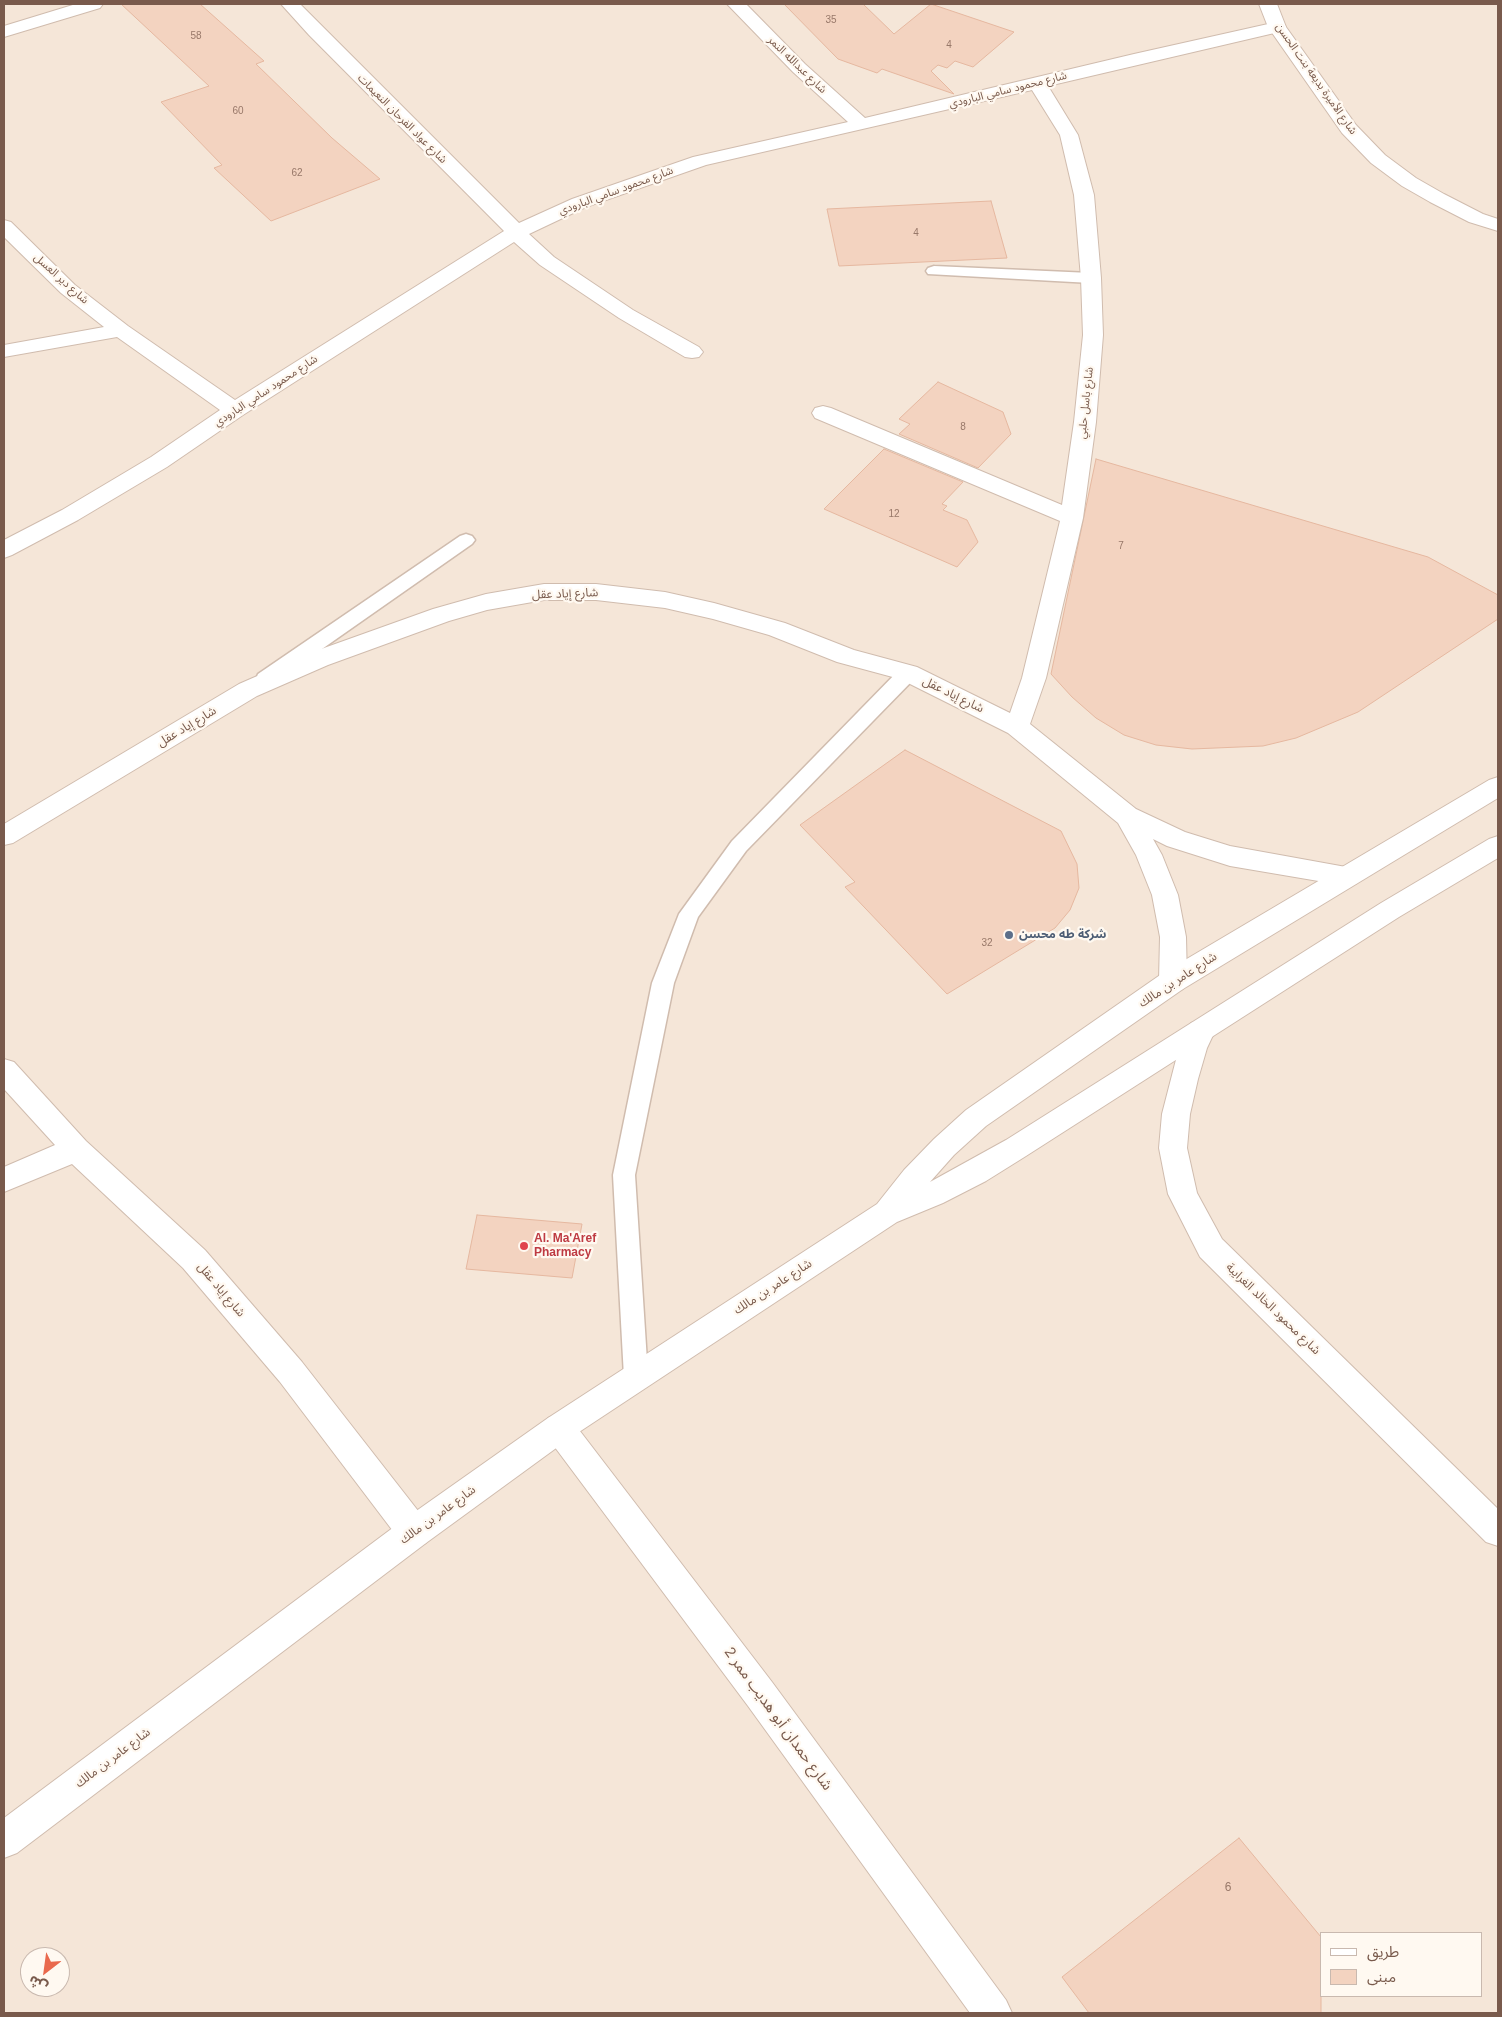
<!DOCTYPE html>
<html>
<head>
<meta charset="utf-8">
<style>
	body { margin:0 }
	#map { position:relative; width:1502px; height:2017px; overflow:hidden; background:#fdf5ea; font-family:Arial,"Noto Sans Arabic",sans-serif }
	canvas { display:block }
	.frame { position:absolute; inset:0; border:5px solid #795a4c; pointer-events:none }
	.legend { position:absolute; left:1320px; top:1932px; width:162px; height:65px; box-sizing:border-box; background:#fff9f1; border:1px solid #c9b9af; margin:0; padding:6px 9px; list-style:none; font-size:15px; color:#795a4c }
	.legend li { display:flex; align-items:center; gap:10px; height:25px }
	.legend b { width:25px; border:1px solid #c9b9af }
	.north { position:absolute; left:20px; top:1947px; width:50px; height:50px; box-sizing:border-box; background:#fff9f1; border:1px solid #c9b9af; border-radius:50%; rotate:210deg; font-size:14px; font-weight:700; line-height:20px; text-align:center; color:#795a4c }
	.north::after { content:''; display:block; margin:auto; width:18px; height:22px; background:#e9694d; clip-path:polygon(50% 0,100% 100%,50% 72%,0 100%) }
</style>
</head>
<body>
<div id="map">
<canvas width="1502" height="2017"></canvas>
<div class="frame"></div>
<ul class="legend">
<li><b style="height:6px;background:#fff"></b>طريق</li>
<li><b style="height:14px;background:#f3d3c0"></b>مبنى</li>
</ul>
<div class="north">ش</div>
</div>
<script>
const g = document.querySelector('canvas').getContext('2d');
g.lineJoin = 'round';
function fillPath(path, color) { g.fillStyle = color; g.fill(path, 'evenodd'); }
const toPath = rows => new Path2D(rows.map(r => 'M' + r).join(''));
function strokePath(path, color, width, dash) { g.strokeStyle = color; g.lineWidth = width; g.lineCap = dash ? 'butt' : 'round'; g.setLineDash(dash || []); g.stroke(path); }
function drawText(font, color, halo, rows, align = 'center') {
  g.font = font + ' Arial,"Noto Sans Arabic",sans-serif'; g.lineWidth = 4.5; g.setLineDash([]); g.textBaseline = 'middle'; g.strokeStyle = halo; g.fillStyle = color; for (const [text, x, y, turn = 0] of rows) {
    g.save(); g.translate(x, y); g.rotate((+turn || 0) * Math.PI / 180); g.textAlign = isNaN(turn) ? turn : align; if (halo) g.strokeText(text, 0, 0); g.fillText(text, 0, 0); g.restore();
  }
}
fillPath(toPath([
	[4,4,1498,4,1498,2013,4,2013],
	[1321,1933,1481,1933,1481,1996,1321,1996],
	[30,1957,60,1957,60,1987,30,1987]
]), '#f5e6d8');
const building = toPath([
	[121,4,200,4,264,61,256,64,332,138,380,179,271,221,214,168,222,165,161,102,209,86,121,4],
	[784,4,863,4,894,34,931,4,1014,32,973,67,955,61,947,68,938,65,931,71,954,94,882,69,877,73,838,59,784,4],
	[991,201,1007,258,839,266,827,209,991,201],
	[938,382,1003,412,1011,434,978,468,899,434,910,424,899,419,938,382],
	[884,449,963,482,942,504,947,506,943,510,967,520,978,542,957,567,824,509,884,449],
	[1096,459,1428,557,1498,595,1498,619,1358,712,1296,738,1263,746,1192,749,1156,745,1124,735,1096,718,1072,697,1051,674,1096,459],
	[905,750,1061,831,1077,864,1079,888,1070,910,1055,928,947,994,845,887,855,882,800,825,905,750],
	[477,1215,582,1224,572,1278,466,1269,477,1215],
	[1239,1838,1321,1937,1321,2013,1089,2013,1062,1977,1239,1838]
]);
fillPath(building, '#f3d3c0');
strokePath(building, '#e6b8a0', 1);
const service = toPath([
	[934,266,1091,273,1097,275,1099,278,1097,281,1091,283,928,274,926,271,928,268,934,266],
	[466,534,472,536,475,540,472,544,272,684,265,686,258,684,256,679,258,674,460,536,466,534],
	[908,667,915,668,917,673,915,678,746,851,698,917,674,983,635,1175,648,1377,644,1385,636,1388,628,1385,624,1377,613,1175,652,983,679,914,732,841,901,668,908,667]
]);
const minor = toPath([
	[76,4,103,4,100,8,4,37,4,26,76,4],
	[281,4,300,4,519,223,572,199,693,157,848,122,793,72,727,4,746,4,805,64,865,118,1134,54,1277,22,1283,23,1286,27,1283,31,1048,86,1078,135,1094,195,1101,278,1103,335,1096,422,1083,518,1046,678,1030,724,1136,809,1185,832,1230,846,1357,869,1361,876,1357,883,1348,886,1230,866,1167,846,1153,839,1162,855,1178,895,1186,937,1187,981,1183,989,1173,992,1163,989,1159,981,1160,937,1152,895,1136,855,1118,823,1008,733,900,679,837,662,769,635,713,619,665,608,596,600,544,600,487,610,449,621,328,665,257,696,13,843,4,845,4,824,239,684,310,653,433,609,486,594,544,584,596,584,665,592,714,603,785,623,854,650,917,667,1010,713,1022,678,1060,521,815,418,812,413,815,408,823,406,831,408,1062,505,1074,422,1083,335,1081,278,1074,195,1060,135,1032,90,706,165,586,207,529,234,554,257,633,310,699,347,703,352,699,357,692,358,685,357,619,318,540,265,514,242,243,415,167,467,78,520,12,555,4,558,4,540,62,510,151,457,220,410,117,337,4,357,4,345,104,327,61,293,4,237,4,220,11,222,75,285,128,326,235,400,504,231,309,35,281,4],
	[1201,1020,1211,1023,1215,1031,1207,1048,1198,1079,1190,1114,1187,1148,1197,1193,1222,1239,1498,1509,1498,1546,1486,1542,1200,1257,1168,1194,1159,1148,1162,1114,1179,1048,1191,1023,1201,1020],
	[4,1059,14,1062,86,1141,205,1250,302,1362,426,1521,430,1532,426,1543,414,1547,402,1543,280,1382,183,1268,72,1164,4,1192,4,1167,55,1145,4,1089,4,1059],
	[559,1414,570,1418,772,1682,1006,2000,1012,2013,970,2013,748,1706,548,1438,543,1428,548,1418,559,1414]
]);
const tertiary = toPath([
	[1259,4,1277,4,1286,27,1356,125,1385,155,1416,178,1444,194,1483,214,1498,219,1498,231,1469,222,1430,202,1402,186,1371,163,1342,133,1268,27,1259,4],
	[1498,777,1498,798,1183,989,986,1126,954,1155,930,1182,1006,1140,1381,903,1489,839,1498,836,1498,858,1399,917,1026,1156,986,1181,943,1203,897,1222,570,1438,426,1543,17,1853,4,1858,4,1818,402,1521,548,1418,877,1204,904,1170,934,1139,966,1110,1163,973,1489,780,1498,777]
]);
strokePath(service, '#d0bcae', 3);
strokePath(minor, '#d0bcae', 2);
strokePath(tertiary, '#d0bcae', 2);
fillPath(service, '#fff');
fillPath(minor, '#fff');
fillPath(tertiary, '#fff');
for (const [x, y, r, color] of [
	[1009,935,5,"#5c6f8a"],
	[524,1246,5,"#e0444e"]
]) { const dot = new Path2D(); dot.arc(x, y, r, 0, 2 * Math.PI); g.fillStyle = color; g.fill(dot); strokePath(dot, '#fff9f1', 2); }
drawText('10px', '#987869', null, [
	["35",831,20],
	["58",196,36],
	["4",949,45],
	["60",238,111],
	["62",297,173],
	["4",916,233],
	["8",963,427],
	["12",894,514],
	["7",1121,546],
	["32",987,943]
]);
drawText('11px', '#795a4c', '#fff9f1', [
	["شارع عبدالله النمر",797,65,44],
	["شارع الأميرة بديعة بنت الحسن",1316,79,55],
	["شارع محمود سامي البارودي",1008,90,-14],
	["شارع عواد الفرحان النعيمات",402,119,45],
	["شارع محمود سامي البارودي",616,191,-20],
	["شارع دير العسل",61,279,42],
	["شارع محمود سامي البارودي",266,391,-33],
	["شارع باسل حلبي",1086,403,-84]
]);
drawText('12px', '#795a4c', '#fff9f1', [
	["شارع إياد عقل",565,594,-2],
	["شارع إياد عقل",953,695,26],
	["شارع إياد عقل",187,727,-31],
	["شارع عامر بن مالك",1178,980,-33],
	["شارع عامر بن مالك",773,1287,-33],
	["شارع إياد عقل",221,1290,50],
	["شارع محمود الخالد الغرايبة",1273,1309,44],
	["شارع عامر بن مالك",438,1515,-36],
	["شارع عامر بن مالك",113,1758,-37]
]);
drawText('bold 12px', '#4e5e75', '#fff9f1', [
	["شركة طه محسن",1019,935]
], 'left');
drawText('bold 12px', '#be3a42', '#fff9f1', [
	["Al. Ma'Aref",534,1239],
	["Pharmacy",534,1253]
], 'left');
drawText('12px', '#987869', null, [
	["6",1228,1888]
]);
drawText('15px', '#795a4c', '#fff9f1', [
	["شارع حمدان أبو هديب ممر 2",778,1719,54]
]);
</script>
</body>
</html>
